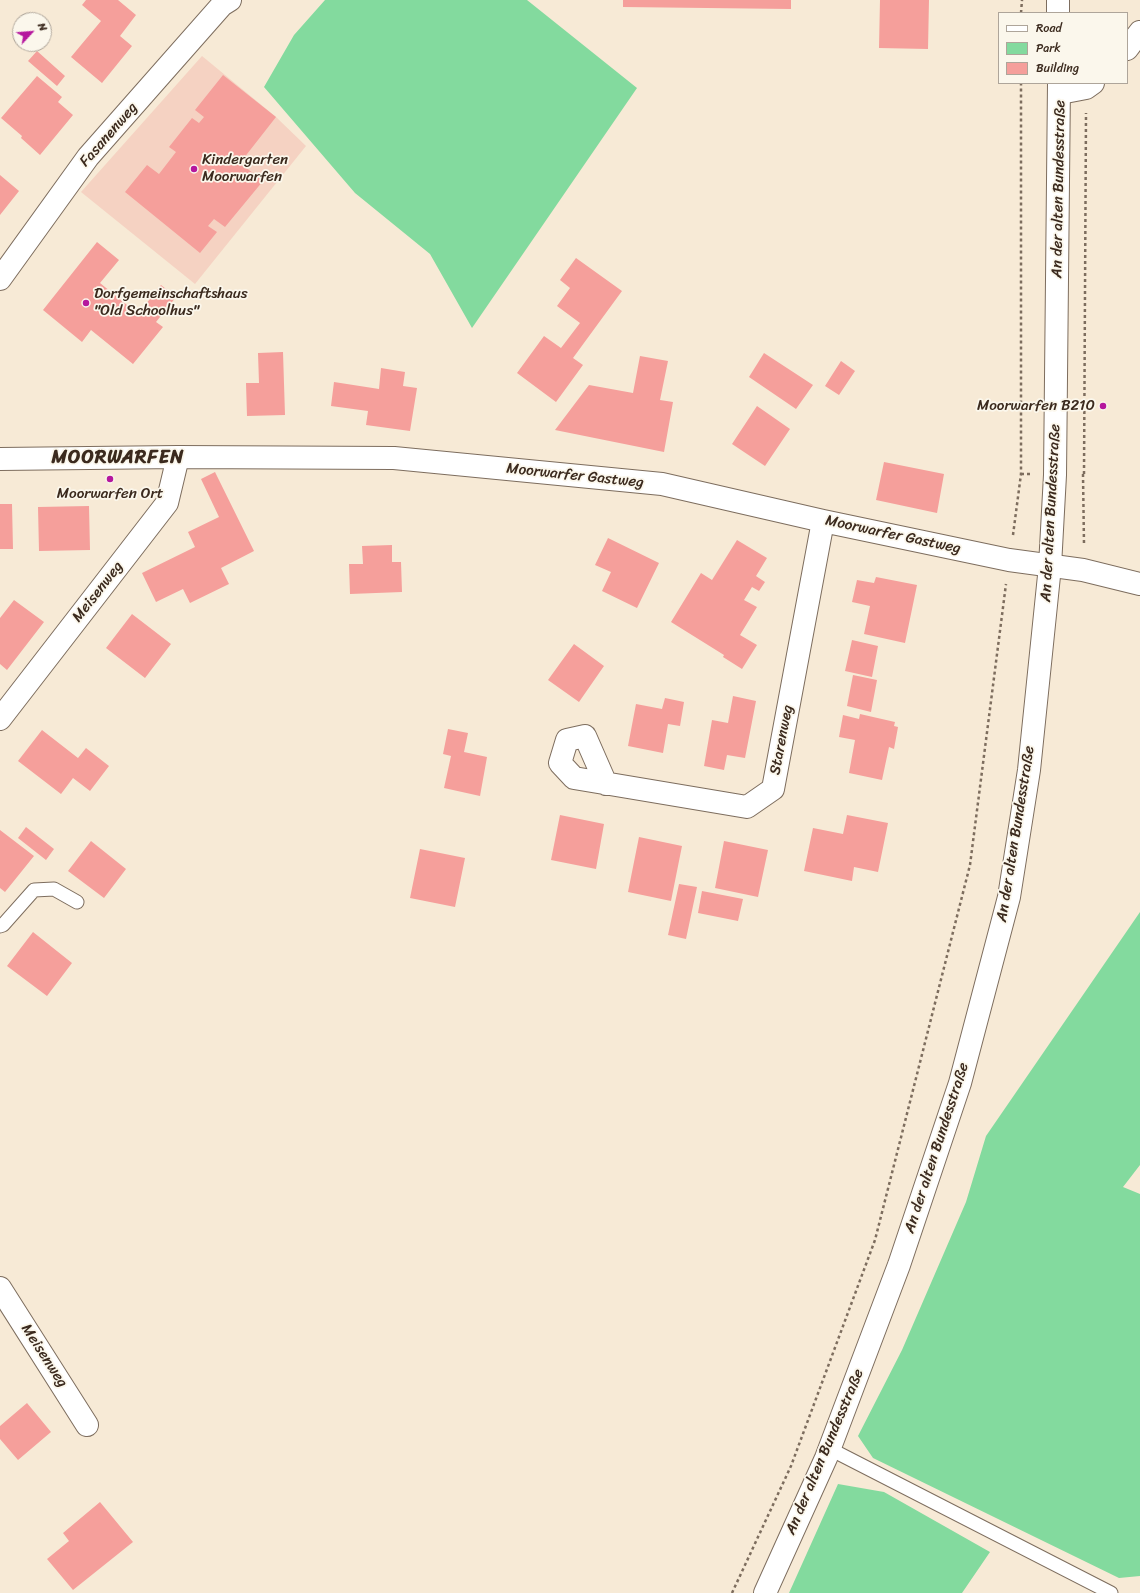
<!DOCTYPE html>
<html>
<head>
<meta charset="utf-8">
<style>
	body { margin:0 }
	#map { position:relative; width:1140px; height:1593px; overflow:hidden; background:#f7ead6; font-family:Sriracha,sans-serif }
	canvas { display:block }
	.legend { position:absolute; left:998px; top:12px; width:130px; height:72px; box-sizing:border-box; background:#fbf7ec; border:1px solid #aea59a; margin:0; padding:5px 7px; list-style:none; font-size:12px; color:#3b2a1e }
	.legend li { display:flex; align-items:center; gap:8px; height:20px }
	.legend b { width:20px; border:1px solid #aea59a }
	.north { position:absolute; left:12px; top:12px; width:40px; height:40px; box-sizing:border-box; background:#fbf7ec; border:1px solid #aea59a; border-radius:50%; rotate:64deg; font-size:11px; font-weight:700; line-height:16px; text-align:center; color:#3b2a1e }
	.north::after { content:''; display:block; margin:auto; width:14px; height:18px; background:#b5179e; clip-path:polygon(50% 0,100% 100%,50% 72%,0 100%) }
</style>
</head>
<body>
<div id="map">
<canvas width="1140" height="1593"></canvas>
<ul class="legend">
<li><b style="height:5px;background:#fff"></b>Road</li>
<li><b style="height:11px;background:#83da9e"></b>Park</li>
<li><b style="height:11px;background:#f59f9b"></b>Building</li>
</ul>
<div class="north">N</div>
</div>
<script>
const g = document.querySelector('canvas').getContext('2d');
g.lineJoin = 'round';
function fillPath(path, color) { g.fillStyle = color; g.fill(path, 'evenodd'); }
const toPath = rows => new Path2D(rows.map(r => 'M' + r).join(''));
function strokePath(path, color, width, dash) { g.strokeStyle = color; g.lineWidth = width; g.lineCap = dash ? 'butt' : 'round'; g.setLineDash(dash || []); g.stroke(path); }
function drawText(font, color, halo, rows, align = 'center') {
  g.font = font + ' Sriracha,sans-serif'; g.lineWidth = 3.5; g.setLineDash([]); g.textBaseline = 'middle'; g.strokeStyle = halo; g.fillStyle = color; for (const [text, x, y, turn = 0] of rows) {
    g.save(); g.translate(x, y); g.rotate((+turn || 0) * Math.PI / 180); g.textAlign = isNaN(turn) ? turn : align; if (halo) g.strokeText(text, 0, 0); g.fillText(text, 0, 0); g.restore();
  }
}
fillPath(toPath([
	[202,56,276,117,306,146,195,284,81,192]
]), '#f5d2c2');
fillPath(toPath([
	[325,0,527,0,637,88,472,328,430,254,355,193,264,87,294,35],
	[1140,912,1140,1165,1123,1187,1140,1194,1140,1576,1119,1578,873,1458,858,1436,902,1350,966,1202,986,1136],
	[838,1484,884,1492,990,1552,962,1593,789,1593]
]), '#83da9e');
fillPath(toPath([
	[86,0,118,0,136,15,120,36,132,46,102,83,71,57,101,21,82,5],
	[623,0,791,0,791,9,623,7],
	[880,0,929,0,928,49,879,48],
	[37,51,65,76,57,86,28,61],
	[223,75,276,117,240,163,263,181,225,227,214,219,208,226,217,232,200,253,125,192,147,165,159,174,176,152,169,147,192,118,199,123,204,117,195,110],
	[37,76,62,97,58,102,73,115,40,155,21,138,22,136,1,118],
	[0,175,19,191,0,215],
	[97,242,119,260,100,283,138,314,161,285,176,297,156,322,163,327,133,364,91,330,82,342,43,310],
	[576,258,622,291,573,358,583,365,556,402,517,373,544,336,561,348,580,323,557,306,570,288,560,280],
	[283,352,285,415,247,416,246,383,259,383,258,353],
	[764,353,813,385,796,409,749,377],
	[640,356,668,361,660,400,673,402,664,452,555,430,589,385,633,393],
	[841,361,855,371,839,395,825,386],
	[381,368,405,372,403,386,417,388,410,431,366,425,368,411,331,406,334,382,379,389],
	[757,406,790,429,765,466,732,444],
	[884,462,944,474,937,513,876,500],
	[215,472,254,551,221,568,229,584,190,603,183,589,156,602,142,573,195,547,188,532,219,517,201,479],
	[0,504,12,504,13,549,0,549],
	[89,506,90,550,39,551,38,507],
	[608,538,659,563,637,608,602,591,611,572,595,565],
	[737,540,767,558,756,576,765,582,759,591,752,587,744,600,757,607,740,635,757,645,742,669,723,657,724,655,671,622,701,573,712,580],
	[392,545,392,562,401,562,402,592,350,594,349,564,363,564,362,546],
	[876,577,917,585,905,643,864,634,870,606,852,602,857,580,874,583],
	[14,600,44,622,7,670,0,664,0,618],
	[132,614,171,644,145,678,106,648],
	[852,640,878,646,872,677,845,671],
	[574,644,604,666,579,702,548,680],
	[853,675,877,680,871,712,847,706],
	[733,696,756,701,745,758,727,755,724,770,704,766,712,720,728,723],
	[665,698,684,702,680,726,668,724,663,753,628,746,636,704,662,709],
	[860,714,895,722,894,726,898,727,894,749,889,747,882,780,849,773,855,740,839,737,843,715,859,719],
	[448,729,468,733,464,752,487,757,480,796,444,788,451,756,443,754],
	[42,730,78,758,86,748,109,766,90,791,73,778,61,794,18,761],
	[560,815,604,824,596,869,551,860],
	[847,815,888,823,878,872,854,867,852,881,804,871,813,828,843,834],
	[26,827,54,849,46,860,18,838],
	[0,830,34,856,5,892,0,888],
	[639,837,682,846,671,901,628,892],
	[91,841,126,869,104,898,68,871],
	[724,841,768,850,758,897,715,888],
	[420,849,465,858,455,907,410,898],
	[679,884,697,887,686,939,668,935],
	[702,891,743,899,738,921,698,913],
	[33,932,72,963,47,996,7,966],
	[27,1403,51,1432,18,1460,0,1439,0,1426],
	[100,1502,133,1542,73,1590,47,1559,69,1541,63,1533]
]), '#f59f9b');
const lane = toPath([
	[0,926,3,925,34,890,54,889,77,902],
	[830,1449,1111,1593]
]);
const street = toPath([
	[1127,49,1140,32],
	[1060,93,1086,88,1093,83],
	[0,279,88,157,222,5,230,0],
	[0,459,178,457,394,458,662,484,823,521,1009,560,1083,570,1140,584],
	[0,719,167,503,178,457],
	[606,784,585,736,567,740,560,763,574,778,747,807,773,789,823,521],
	[0,1288,87,1425]
]);
const secondary = toPath([
	[1058,0,1058,13],
	[765,1593,826,1458,899,1265,960,1083,1009,897,1029,770,1050,566,1055,475,1059,83]
]);
strokePath(lane, '#7d6d5e', 15);
strokePath(street, '#7d6d5e', 24);
strokePath(secondary, '#7d6d5e', 24);
strokePath(toPath([
	[1021,13,1022,0],
	[1021,474,1030,474],
	[1083,474,1084,544],
	[1084,474,1086,113],
	[1013,535,1021,474,1021,83],
	[732,1593,791,1466,875,1240,970,865,1006,584]
]), '#7d6d5e', 2.5, [3, 3]);
strokePath(lane, '#fff', 13);
strokePath(street, '#fff', 22);
strokePath(secondary, '#fff', 22);
for (const [x, y, r, color] of [
	[194,169,4,"#b5179e"],
	[86,303,4,"#b5179e"],
	[1103,406,4,"#b5179e"],
	[110,479,4,"#b5179e"]
]) { const dot = new Path2D(); dot.arc(x, y, r, 0, 2 * Math.PI); g.fillStyle = color; g.fill(dot); strokePath(dot, '#fbf7ec', 1.5); }
drawText('15px', '#3b2a1e', '#fbf7ec', [
	["Fasanenweg",109,135,-49],
	["An der alten Bundesstraße",1059,189,-89],
	["Moorwarfer Gastweg",575,476,6],
	["An der alten Bundesstraße",1051,513,-87],
	["Moorwarfer Gastweg",893,535,12],
	["Meisenweg",98,592,-52],
	["Starenweg",782,740,-79],
	["An der alten Bundesstraße",1016,834,-81],
	["An der alten Bundesstraße",937,1148,-72],
	["Meisenweg",44,1356,57],
	["An der alten Bundesstraße",825,1452,-67]
]);
drawText('15px', '#3b2a1e', '#fbf7ec', [
	["Kindergarten",202,160],
	["Moorwarfen",202,177],
	["Dorfgemeinschaftshaus",94,294],
	["\"Old Schoolhus\"",94,311],
	["Moorwarfen B210",1095,406,"right"],
	["Moorwarfen Ort",110,494,"center"]
], 'left');
g.letterSpacing = '1px';
drawText('bold 19px', '#3b2a1e', '#fbf7ec', [
	["MOORWARFEN",118,458]
]);
g.letterSpacing = '0px';
</script>
</body>
</html>
